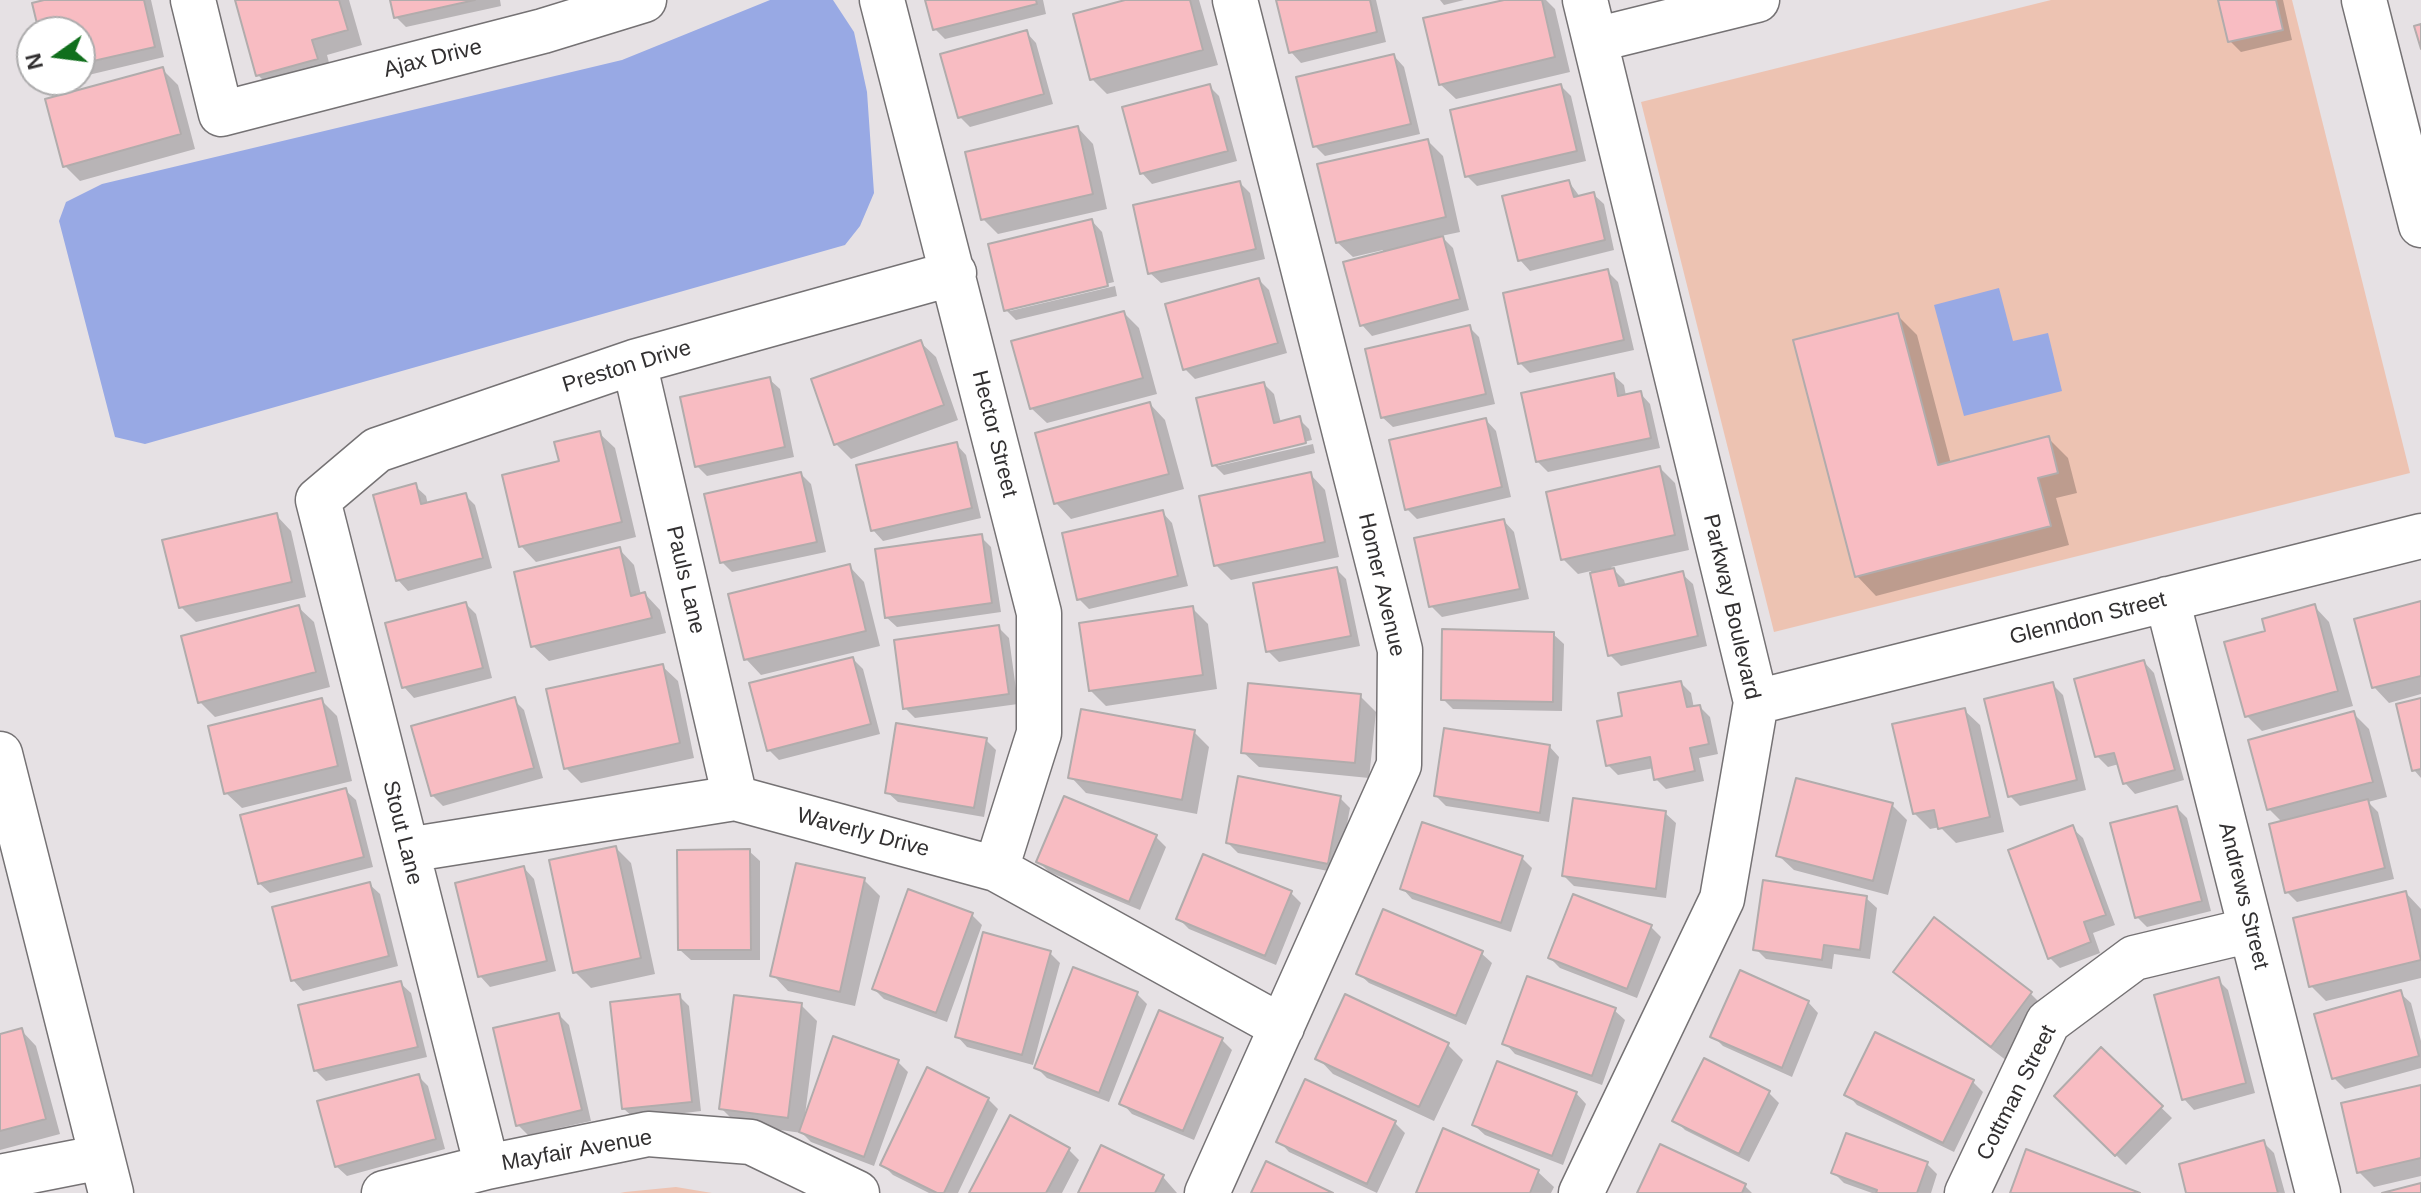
<!DOCTYPE html>
<html>
<head>
<meta charset="utf-8">
<style>
	body { margin:0 }
	#map { position:relative; width:2421px; height:1193px; overflow:hidden; background:#e6e1e4; font-family:Arial,sans-serif }
	canvas { display:block }
	.north { position:absolute; left:16px; top:16px; width:80px; height:80px; box-sizing:border-box; background:#fff; border:2px solid #adacad; border-radius:50%; rotate:256deg; font-size:22px; font-weight:700; line-height:32px; text-align:center; color:#323031 }
	.north::after { content:''; display:block; margin:auto; width:28px; height:36px; background:#106f1c; clip-path:polygon(50% 0,100% 100%,50% 72%,0 100%) }
</style>
</head>
<body>
<div id="map">
<canvas width="2421" height="1193"></canvas>
<div class="north">N</div>
</div>
<script>
const g = document.querySelector('canvas').getContext('2d');
g.lineJoin = 'round';
function fillPath(path, color) { g.fillStyle = color; g.fill(path, 'evenodd'); }
const toPath = rows => new Path2D(rows.map(r => 'M' + r).join(''));
function strokePath(path, color, width, dash) { g.strokeStyle = color; g.lineWidth = width; g.lineCap = dash ? 'butt' : 'round'; g.setLineDash(dash || []); g.stroke(path); }
function drawText(font, color, halo, rows, align = 'center') {
  g.font = font + ' Arial,sans-serif'; g.lineWidth = 6; g.setLineDash([]); g.textBaseline = 'middle'; g.strokeStyle = halo; g.fillStyle = color; for (const [text, x, y, turn = 0] of rows) {
    g.save(); g.translate(x, y); g.rotate((+turn || 0) * Math.PI / 180); g.textAlign = isNaN(turn) ? turn : align; if (halo) g.strokeText(text, 0, 0); g.fillText(text, 0, 0); g.restore();
  }
}
fillPath(toPath([
	[2051,0,2292,0,2410,473,1774,632,1641,102],
	[676,1187,712,1193,620,1193,625,1192]
]), '#edc3b2');
fillPath(toPath([
	[770,0,833,0,854,32,867,92,874,193,860,226,845,245,145,444,115,437,59,221,66,202,102,184,622,60],
	[1999,288,2013,341,2048,333,2062,391,1964,416,1934,305]
]), '#98a9e4');
fillPath(toPath([
	[53,0,151,0,164,57,80,77,80,32,41,32],
	[237,0,349,0,362,45,327,55,332,74,273,90,258,75],
	[392,0,500,0,501,6,406,27,396,17],
	[928,0,1043,0,1046,14,945,39,935,29],
	[1133,0,1199,0,1218,65,1107,94,1092,79],
	[1278,0,1376,0,1386,42,1301,63,1291,52],
	[1440,0,1464,0,1444,5],
	[1513,0,1546,0,1555,9,1570,72,1456,99,1440,84],
	[2220,0,2283,0,2292,40,2241,52,2230,41],
	[1026,32,1036,43,1053,104,970,127,960,117],
	[1394,56,1404,67,1420,134,1325,156,1315,146],
	[163,70,178,85,195,149,80,181,65,166],
	[1209,86,1219,96,1237,161,1152,184,1142,173],
	[1561,86,1571,96,1586,161,1477,186,1467,176],
	[1078,128,1093,144,1107,209,998,234,983,219],
	[1428,141,1443,156,1460,232,1441,236,1453,248,1469,310,1372,336,1362,325,1383,250,1353,257,1337,242],
	[1569,182,1580,197,1593,194,1604,204,1614,250,1530,271,1520,260],
	[1240,183,1250,193,1265,259,1161,283,1150,273],
	[1092,221,1102,232,1114,282,1010,307,1010,311,1115,286,1117,296,1016,320,1006,310],
	[1608,272,1618,282,1634,350,1530,373,1520,363],
	[1259,280,1269,290,1287,353,1195,379,1185,369],
	[1124,313,1139,328,1157,394,1047,423,1031,408],
	[1897,315,1917,335,1951,464,2048,438,2068,458,2077,493,2056,498,2069,545,1876,596,1857,576],
	[1469,327,1479,337,1495,404,1393,427,1382,417],
	[920,342,936,357,958,420,851,459,836,444],
	[1613,375,1624,385,1626,396,1640,393,1650,404,1660,448,1548,472,1537,461],
	[769,379,780,389,794,457,707,476,697,466],
	[1264,384,1274,394,1281,423,1299,419,1309,429,1312,440,1218,462,1218,466,1313,444,1315,453,1224,475,1214,465],
	[1150,404,1165,420,1184,489,1071,519,1056,503],
	[1486,420,1496,431,1511,497,1417,519,1407,509],
	[599,433,615,448,636,537,536,562,521,546,561,463],
	[956,444,966,455,981,518,883,541,873,530],
	[1660,468,1675,483,1689,550,1611,567,1624,580,1626,587,1682,574,1693,584,1707,646,1621,666,1610,655,1591,571,1578,574,1563,559],
	[801,474,811,484,826,552,732,572,722,562],
	[1310,474,1325,490,1339,557,1231,580,1216,565],
	[415,486,426,496,428,505,465,495,475,505,492,568,408,591,398,580],
	[1162,512,1172,523,1188,586,1089,609,1079,599],
	[276,515,291,531,306,597,196,622,181,607],
	[1504,521,1514,532,1529,599,1442,617,1431,606],
	[981,537,991,547,1001,612,897,627,886,617],
	[619,549,634,565,641,595,645,594,660,610,666,633,549,661,533,646],
	[849,566,864,582,880,646,761,675,746,659],
	[1336,569,1346,579,1360,646,1279,662,1268,651],
	[2421,603,2421,694,2389,703,2374,687],
	[466,604,476,614,492,678,414,698,404,687],
	[2314,606,2329,622,2353,706,2262,731,2247,716,2268,632],
	[298,607,314,622,330,687,215,717,200,702],
	[1192,608,1208,624,1217,689,1106,706,1091,691],
	[999,628,1009,638,1018,704,915,718,905,708],
	[1553,634,1564,644,1562,711,1453,709,1443,699],
	[853,659,863,669,880,734,779,760,769,750],
	[2144,662,2154,673,2184,780,2135,794,2125,783,2119,764,2108,767,2097,756],
	[662,666,678,681,694,758,581,783,566,768],
	[1681,683,1691,693,1694,708,1700,707,1710,717,1718,754,1699,758,1704,781,1666,789,1656,779,1654,768,1618,775,1608,765,1625,717],
	[2052,684,2063,695,2086,790,2020,806,2010,796],
	[1360,696,1376,712,1369,778,1259,767,1243,752],
	[321,700,337,716,352,781,242,808,226,793],
	[514,700,524,710,543,778,443,806,432,795],
	[2421,700,2421,778,2414,770],
	[1964,710,1980,725,2004,832,1956,843,1940,827,1930,829,1914,813],
	[2354,714,2369,729,2387,797,2368,802,2378,812,2394,879,2297,902,2287,892,2282,822,2269,809],
	[1194,732,1209,747,1197,814,1086,793,1071,777],
	[986,740,996,750,984,817,898,802,887,792],
	[1549,746,1559,757,1549,822,1446,806,1436,796],
	[345,790,356,800,373,867,270,893,259,883],
	[1340,798,1350,808,1338,873,1238,853,1228,843],
	[1892,805,1907,820,1888,895,1794,870,1778,855],
	[2177,808,2187,818,2211,911,2147,927,2137,917],
	[1665,813,1676,823,1666,898,1574,886,1564,876],
	[2072,828,2083,838,2115,925,2093,933,2100,953,2060,968,2050,958],
	[1156,837,1166,847,1140,910,1049,872,1039,862],
	[616,848,631,863,655,974,591,988,575,972],
	[749,851,760,861,760,960,691,960,680,950],
	[1522,858,1532,868,1511,932,1412,899,1402,888],
	[524,868,534,879,556,971,490,987,480,976],
	[864,880,880,896,855,1006,788,991,773,975],
	[369,884,380,894,398,966,303,991,293,980],
	[1291,893,1301,903,1276,965,1189,929,1179,919],
	[2406,893,2421,909,2421,978,2326,1001,2311,986],
	[1866,898,1877,908,1870,959,1834,954,1832,969,1766,959,1756,949],
	[971,914,982,925,947,1022,884,999,874,989],
	[1934,920,2031,994,2046,1009,2007,1061,1911,987,1895,972],
	[1651,927,1661,937,1637,998,1560,968,1550,958],
	[1050,953,1060,963,1033,1065,967,1047,957,1036],
	[1481,953,1492,963,1466,1025,1369,983,1358,973],
	[2218,980,2228,990,2255,1093,2194,1110,2184,1099],
	[400,983,411,993,427,1057,326,1081,315,1070],
	[2400,993,2411,1003,2421,1041,2421,1068,2345,1089,2334,1078],
	[1137,994,1147,1004,1109,1102,1047,1078,1037,1068],
	[679,996,689,1006,701,1111,635,1119,624,1109],
	[1808,1002,1818,1013,1792,1077,1723,1046,1713,1036],
	[801,1005,817,1021,805,1115,898,1062,908,1072,874,1166,811,1142,802,1133,737,1124,722,1109],
	[1614,1010,1625,1020,1602,1085,1515,1054,1505,1043],
	[559,1015,569,1025,591,1121,528,1135,518,1125],
	[21,1030,36,1046,60,1134,0,1150,0,1036],
	[1222,1040,1232,1050,1194,1140,1132,1114,1122,1103],
	[1448,1045,1463,1060,1434,1121,1333,1074,1318,1058],
	[2101,1050,2172,1118,2126,1165,2057,1096],
	[418,1076,428,1086,445,1149,347,1176,336,1166],
	[1973,1082,1983,1092,1954,1152,1857,1105,1847,1094],
	[2421,1087,2421,1176,2374,1187,2359,1172],
	[1576,1093,1586,1104,1563,1165,1485,1135,1474,1125],
	[1769,1093,1779,1103,1749,1162,1685,1130,1675,1120],
	[988,1099,998,1109,958,1193,929,1193,893,1175,883,1165],
	[1395,1123,1405,1133,1377,1193,1289,1152,1279,1141],
	[1444,1131,1538,1172,1554,1187,1551,1193,1418,1193],
	[2264,1143,2274,1153,2285,1193,2188,1193],
	[1069,1150,1079,1160,1062,1193,971,1193],
	[1927,1164,1937,1174,1931,1193,1872,1193,1844,1183,1834,1173],
	[1163,1177,1177,1193,1080,1193],
	[1745,1186,1752,1193,1640,1193]
]), '#0003');
const building = toPath([
	[44,0,144,0,155,47,80,64,80,32,39,32,32,3,44,0],
	[235,0,339,0,348,30,312,40,318,59,256,76,235,0],
	[390,0,475,0,394,18,390,0],
	[925,0,1036,0,1037,4,933,30,925,0],
	[1125,0,1190,0,1203,50,1090,80,1073,14,1125,0],
	[1276,0,1370,0,1377,32,1289,53,1276,0],
	[1504,0,1542,0,1555,57,1439,85,1423,18,1504,0],
	[2218,0,2276,0,2283,30,2228,42,2218,0],
	[2421,24,2421,49,2414,26,2421,24],
	[1027,30,1044,94,958,118,940,54,1027,30],
	[1394,54,1411,124,1313,147,1296,77,1394,54],
	[163,67,181,134,63,167,45,99,163,67],
	[1210,84,1228,151,1140,174,1122,107,1210,84],
	[1561,84,1577,151,1465,177,1450,110,1561,84],
	[1078,126,1093,194,981,220,965,152,1078,126],
	[1428,139,1446,217,1336,243,1317,164,1428,139],
	[1569,180,1574,197,1594,192,1605,240,1518,261,1502,196,1569,180],
	[1240,181,1256,249,1148,274,1133,205,1240,181],
	[1092,219,1108,286,1004,311,988,244,1092,219],
	[1443,236,1460,299,1360,326,1343,262,1443,236],
	[1608,269,1624,340,1518,364,1503,293,1608,269],
	[1259,278,1278,343,1183,370,1165,304,1259,278],
	[1124,311,1143,378,1030,409,1011,341,1124,311],
	[1898,313,1938,465,2049,436,2058,473,2038,478,2051,526,1855,577,1793,340,1898,313],
	[1470,325,1486,394,1381,418,1365,349,1470,325],
	[921,340,944,405,834,445,811,379,921,340],
	[1614,373,1618,396,1641,391,1651,438,1536,462,1521,393,1614,373],
	[770,377,785,447,695,467,680,397,770,377],
	[1264,382,1274,423,1300,416,1306,443,1212,466,1196,398,1264,382],
	[1150,402,1169,474,1054,504,1035,433,1150,402],
	[1486,418,1502,487,1405,510,1389,440,1486,418],
	[600,431,622,522,519,547,502,475,559,461,554,442,600,431],
	[957,442,972,508,871,531,856,465,957,442],
	[1660,466,1675,535,1561,560,1546,492,1660,466],
	[801,472,817,542,720,563,704,494,801,472],
	[1311,472,1325,542,1214,566,1199,496,1311,472],
	[416,483,421,504,466,493,483,558,396,581,373,495,416,483],
	[1163,510,1178,576,1077,600,1062,533,1163,510],
	[277,513,292,582,179,608,162,540,277,513],
	[1504,519,1520,589,1429,607,1414,538,1504,519],
	[982,534,992,603,885,618,875,549,982,534],
	[620,547,631,596,645,592,652,618,531,647,514,572,620,547],
	[850,564,866,631,744,660,728,594,850,564],
	[1337,567,1351,636,1266,652,1253,583,1337,567],
	[1614,568,1619,586,1683,571,1698,636,1608,656,1590,573,1614,568],
	[2421,601,2421,676,2372,688,2354,619,2421,601],
	[466,602,483,668,402,688,385,623,466,602],
	[2315,604,2338,691,2245,717,2224,642,2265,631,2262,619,2315,604],
	[299,605,316,672,198,703,181,636,299,605],
	[1193,606,1203,675,1089,691,1079,623,1193,606],
	[999,625,1009,694,903,709,894,640,999,625],
	[1442,629,1554,632,1553,702,1441,700,1442,629],
	[853,657,871,724,767,751,749,683,853,657],
	[2144,660,2175,770,2123,784,2114,753,2095,757,2074,679,2144,660],
	[663,664,680,743,564,769,546,689,663,664],
	[1681,681,1687,707,1700,705,1709,744,1690,748,1695,771,1654,780,1650,757,1606,766,1597,721,1622,716,1618,693,1681,681],
	[2053,682,2077,780,2008,797,1984,699,2053,682],
	[1248,683,1361,694,1355,763,1241,753,1248,683],
	[515,697,534,768,431,796,411,726,515,697],
	[322,698,338,766,224,794,208,726,322,698],
	[2421,698,2421,769,2412,771,2396,704,2421,698],
	[1965,708,1990,817,1938,829,1934,810,1913,814,1892,724,1965,708],
	[1081,709,1195,730,1182,800,1068,778,1081,709],
	[2354,711,2373,782,2267,810,2248,740,2354,711],
	[896,723,987,738,974,808,885,793,896,723],
	[1444,728,1550,745,1540,813,1434,796,1444,728],
	[1238,776,1341,796,1328,864,1226,843,1238,776],
	[1796,778,1893,803,1873,881,1776,856,1796,778],
	[346,788,364,857,258,884,240,815,346,788],
	[1064,796,1157,835,1129,902,1036,862,1064,796],
	[1573,798,1666,811,1656,889,1562,876,1573,798],
	[2368,799,2385,868,2285,893,2269,824,2368,799],
	[2177,806,2202,901,2135,918,2110,823,2177,806],
	[1422,822,1523,856,1501,923,1400,889,1422,822],
	[2073,825,2106,915,2084,922,2091,942,2048,959,2008,850,2073,825],
	[616,846,641,958,573,973,549,860,616,846],
	[750,849,751,950,678,950,677,850,750,849],
	[1203,854,1292,891,1265,956,1176,919,1203,854],
	[796,863,865,878,840,992,770,976,796,863],
	[524,866,547,961,478,977,455,883,524,866],
	[1763,880,1867,896,1860,950,1824,945,1822,960,1753,950,1763,880],
	[370,882,389,956,291,981,272,907,370,882],
	[908,889,973,913,936,1013,872,989,908,889],
	[2406,891,2421,960,2309,987,2293,918,2406,891],
	[1573,894,1652,925,1627,989,1548,958,1573,894],
	[1383,909,1483,951,1456,1016,1356,974,1383,909],
	[1934,917,2032,992,1991,1047,1893,972,1934,917],
	[983,932,1051,951,1022,1055,955,1037,983,932],
	[1073,967,1138,992,1099,1093,1034,1068,1073,967],
	[1740,970,1809,1001,1782,1068,1710,1037,1740,970],
	[1527,976,1616,1008,1592,1076,1502,1044,1527,976],
	[2219,977,2246,1083,2182,1100,2154,995,2219,977],
	[401,981,418,1047,314,1071,298,1005,401,981],
	[2401,990,2419,1056,2332,1079,2314,1014,2401,990],
	[680,994,692,1102,622,1109,610,1002,680,994],
	[1345,994,1449,1043,1419,1107,1315,1059,1345,994],
	[734,995,802,1003,788,1118,719,1109,734,995],
	[1159,1010,1223,1038,1183,1131,1119,1104,1159,1010],
	[559,1013,582,1110,516,1126,493,1028,559,1013],
	[22,1028,46,1119,0,1131,0,1034,22,1028],
	[1875,1032,1974,1080,1943,1143,1844,1095,1875,1032],
	[833,1036,899,1060,864,1157,799,1132,833,1036],
	[2101,1047,2163,1106,2115,1156,2054,1096,2101,1047],
	[1704,1058,1770,1091,1739,1154,1672,1121,1704,1058],
	[1497,1061,1577,1092,1552,1156,1472,1125,1497,1061],
	[927,1067,989,1098,944,1193,937,1193,880,1165,927,1067],
	[419,1074,436,1139,335,1167,317,1101,419,1074],
	[1305,1079,1396,1121,1367,1184,1276,1142,1305,1079],
	[2421,1085,2421,1158,2357,1173,2341,1103,2421,1085],
	[1010,1115,1070,1148,1046,1193,969,1193,1010,1115],
	[1443,1128,1539,1170,1530,1193,1416,1193,1443,1128],
	[1846,1133,1928,1162,1917,1193,1876,1193,1877,1190,1831,1173,1846,1133],
	[2264,1140,2278,1193,2186,1193,2179,1164,2264,1140],
	[1660,1144,1746,1184,1742,1193,1637,1193,1660,1144],
	[1101,1145,1164,1175,1155,1193,1078,1193,1101,1145],
	[2026,1149,2140,1193,2010,1193,2026,1149],
	[1266,1161,1333,1193,1251,1193,1266,1161],
	[2421,1183,2421,1193,2382,1193,2421,1183]
]);
fillPath(building, '#f8bcc2');
strokePath(building, '#b1acac', 2);
const minor = toPath([
	[193,0,221,114,543,31,644,0],
	[882,0,1039,613,1039,733,996,869],
	[2364,0,2421,225],
	[1595,40,1757,0],
	[634,362,735,798],
	[2167,599,2318,1193],
	[1756,702,2421,536],
	[0,754,111,1193],
	[407,850,735,798,996,869,1282,1027],
	[487,1167,318,500,377,450,634,362,954,273],
	[0,1177,102,1157],
	[384,1193,487,1167,648,1134,751,1142,857,1193],
	[1207,1193,1399,765,1400,650,1235,0],
	[1581,1193,1722,899,1756,702,1585,0],
	[1967,1193,2048,1022,2134,958,2251,930]
]);
strokePath(minor, '#757274', 47);
strokePath(minor, '#fff', 44);
drawText('22px', '#323031', '#fff', [
	["Ajax Drive",433,59,-14],
	["Preston Drive",627,367,-17],
	["Hector Street",994,434,76],
	["Pauls Lane",685,580,77],
	["Homer Avenue",1381,585,77],
	["Parkway Boulevard",1731,607,77],
	["Glenndon Street",2088,619,-14],
	["Stout Lane",402,833,76],
	["Waverly Drive",863,833,15],
	["Andrews Street",2243,896,76],
	["Cottman Street",2017,1093,-63],
	["Mayfair Avenue",577,1151,-10]
]);
</script>
</body>
</html>
